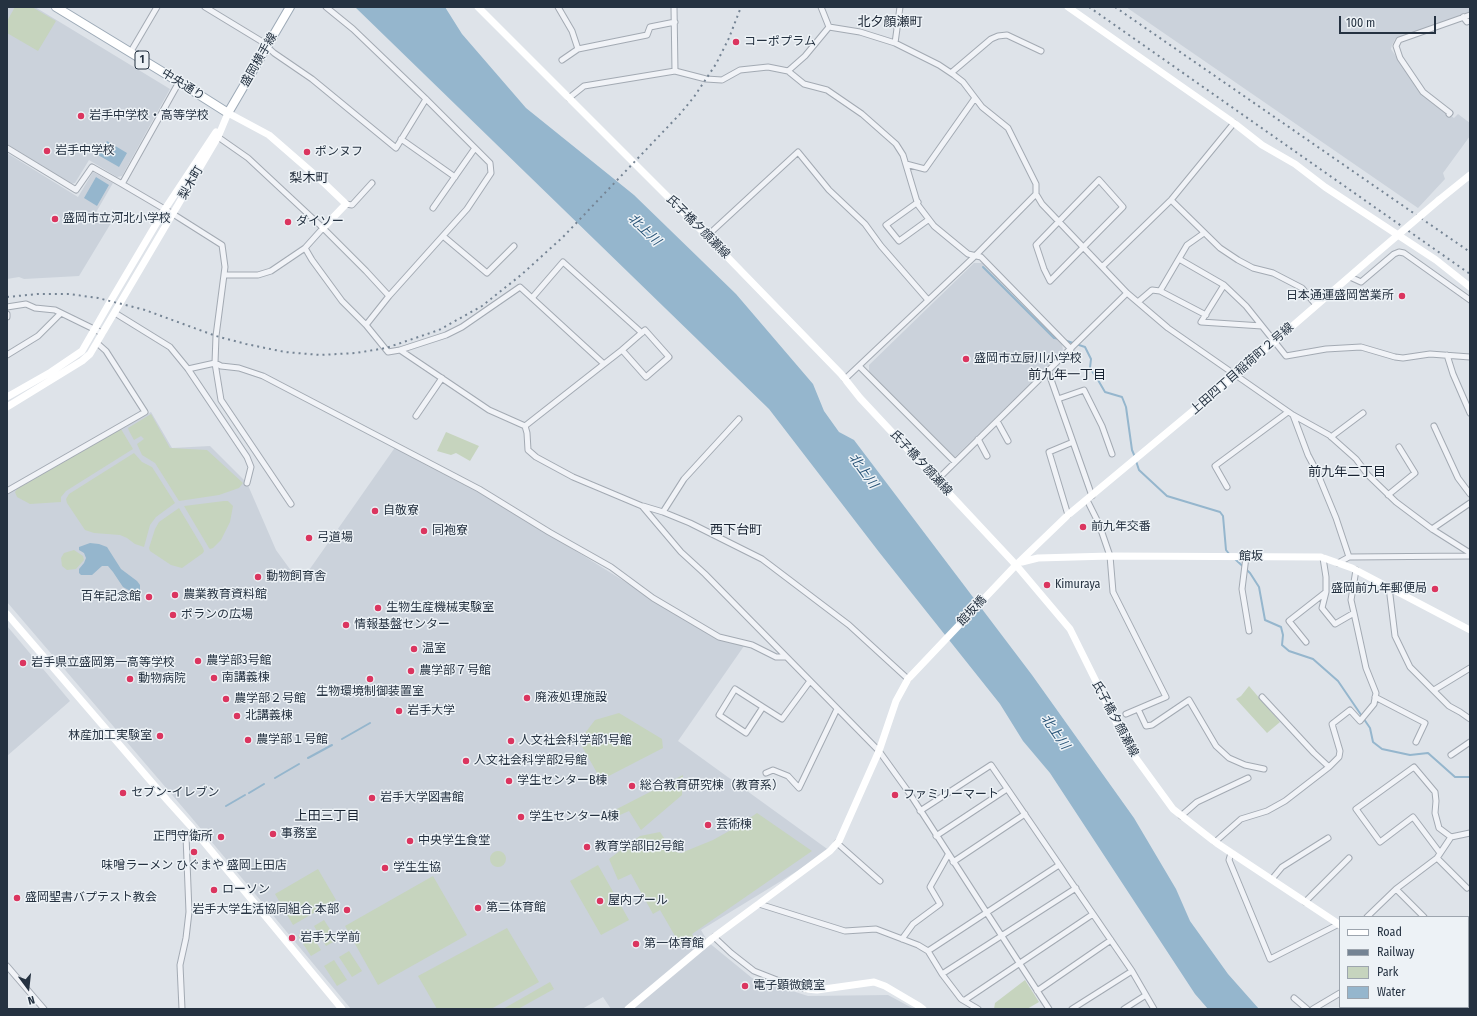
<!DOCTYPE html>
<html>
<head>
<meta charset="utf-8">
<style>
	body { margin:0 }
	#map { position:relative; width:1477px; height:1016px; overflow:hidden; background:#dee3e9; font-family:"Fira Sans Condensed",sans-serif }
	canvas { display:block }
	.frame { position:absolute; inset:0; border:8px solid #253241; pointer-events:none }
	.legend { position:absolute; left:1339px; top:916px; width:130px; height:92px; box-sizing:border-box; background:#edf2f6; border:1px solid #9da5ae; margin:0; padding:5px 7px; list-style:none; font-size:12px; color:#253241 }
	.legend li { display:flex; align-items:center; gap:8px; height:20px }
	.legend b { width:20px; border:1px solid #9da5ae }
	.north { position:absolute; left:8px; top:968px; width:40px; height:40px; -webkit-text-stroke:3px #edf2f6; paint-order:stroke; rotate:165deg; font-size:11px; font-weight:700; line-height:16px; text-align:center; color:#253241 }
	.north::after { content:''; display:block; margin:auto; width:14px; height:18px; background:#253241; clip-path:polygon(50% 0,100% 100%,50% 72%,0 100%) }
	.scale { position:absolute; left:1339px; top:16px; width:97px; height:18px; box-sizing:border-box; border:2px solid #253241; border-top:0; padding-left:5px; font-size:12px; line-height:14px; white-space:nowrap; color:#253241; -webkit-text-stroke:3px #edf2f6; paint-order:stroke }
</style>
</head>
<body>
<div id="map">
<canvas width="1477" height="1016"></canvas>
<div class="frame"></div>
<ul class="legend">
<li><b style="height:5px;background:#fff"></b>Road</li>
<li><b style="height:5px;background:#758494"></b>Railway</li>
<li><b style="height:11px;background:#c6d4be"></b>Park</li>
<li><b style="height:11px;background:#95b6cd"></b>Water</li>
</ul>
<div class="north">N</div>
<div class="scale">100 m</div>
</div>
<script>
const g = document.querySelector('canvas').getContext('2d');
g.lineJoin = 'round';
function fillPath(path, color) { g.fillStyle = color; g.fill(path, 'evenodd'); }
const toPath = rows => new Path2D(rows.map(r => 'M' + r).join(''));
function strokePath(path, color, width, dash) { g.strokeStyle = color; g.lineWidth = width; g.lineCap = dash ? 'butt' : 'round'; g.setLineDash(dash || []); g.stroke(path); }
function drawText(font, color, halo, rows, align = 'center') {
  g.font = font + ' "Fira Sans Condensed","Noto Sans JP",sans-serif'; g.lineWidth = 3; g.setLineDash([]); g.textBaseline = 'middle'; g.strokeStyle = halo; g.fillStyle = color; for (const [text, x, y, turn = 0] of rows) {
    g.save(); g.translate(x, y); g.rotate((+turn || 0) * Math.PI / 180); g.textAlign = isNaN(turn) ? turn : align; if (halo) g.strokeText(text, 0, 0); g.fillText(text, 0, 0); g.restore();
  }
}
fillPath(toPath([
	[7,7,35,7,170,89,122,176,117,177,89,160,75,183,71,184,7,144],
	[1126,7,1470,7,1470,12,1395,39,1392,45,1391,49,1420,92,1426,98,1454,118,1458,114,1470,123,1470,136,1443,173,1445,179,1418,208],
	[7,153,78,197,93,172,113,183,95,214,111,223,79,276,24,279,19,277,7,279],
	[974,263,983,263,1062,342,1063,352,955,457,952,457,869,372,869,365],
	[151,412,172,448,210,446,247,483,276,550,300,583,396,446,464,481,715,638,744,646,678,741,830,851,701,930,708,942,752,978,808,996,888,995,914,1009,611,1009,603,997,582,1009,351,1009,191,817,7,602,7,494],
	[7,626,70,701,7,756]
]), '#cbd2db');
fillPath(toPath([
	[15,7,32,7,56,21,38,51,7,33,7,21],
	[151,414,170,448,207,450,243,483,239,488,219,495,179,501,155,463,142,455,137,444,144,439,141,436,134,440,129,431,128,428],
	[121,429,133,449,66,491,61,497,61,502,30,504,17,497,15,492,17,489],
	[446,432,479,446,470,461,456,453,451,455,437,451],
	[134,453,142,462,152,467,175,503,156,517,150,525,144,547,135,544,127,538,120,535,94,533,85,530,67,503,66,499,69,494],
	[224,501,228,501,233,506,230,522,221,540,213,548,210,549,209,548,184,506],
	[179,508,203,548,204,551,203,553,182,568,171,565,150,551,149,548,155,529,159,522],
	[74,550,83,556,84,560,76,569,67,570,62,566,61,558,64,553],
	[1249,686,1280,722,1267,733,1236,699,1241,696],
	[619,713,662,739,663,748,601,780,579,741,595,720],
	[683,775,682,795,641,830,629,811,613,818,609,813],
	[757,813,812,851,692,934,695,940,682,948,660,910,653,914,631,874,618,880,609,859,640,836,660,832,673,851,681,853,713,840,738,826],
	'490 859a8 8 0 1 1 16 0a8 8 0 1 1-16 0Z',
	[598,865,629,920,601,935,570,881],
	[318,869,336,900,293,925,275,894],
	[433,876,467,935,378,985,345,926],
	[324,920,337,940,326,946,314,926],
	[507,928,539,982,491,1009,437,1009,418,976],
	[308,929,321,950,311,956,298,936],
	[349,951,362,971,352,977,339,957],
	[334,960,347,980,337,986,324,966],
	[1025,980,1039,1002,1027,1009,994,1009,995,1003],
	[550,982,554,989,518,1009,503,1009]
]), '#c6d4be');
fillPath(toPath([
	[355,7,445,7,462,34,526,108,634,195,736,294,813,384,824,411,839,432,854,440,1032,675,1134,818,1176,889,1190,921,1228,974,1259,1009,1208,1009,1195,994,1050,773,1023,741,1000,704,879,552,769,409],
	[107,141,127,153,119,167,98,155],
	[96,177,109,185,97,206,84,198],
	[90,543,99,544,107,547,121,569,137,581,140,585,140,591,134,593,123,587,113,572,108,566,102,566,92,575,81,575,79,573,79,569,84,563,86,558,84,553,79,550,79,547]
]), '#95b6cd');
strokePath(toPath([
	[983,267,1054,338,1060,339],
	[1064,340,1085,347,1091,359,1090,368,1098,380,1105,392,1122,397,1126,407,1132,450,1135,457],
	[1136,461,1139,470,1167,496,1220,512,1223,516,1226,550,1230,555],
	[1235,559,1250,573,1259,587,1265,620,1281,627,1283,635,1282,645,1289,651,1313,659,1338,681,1370,728,1373,742,1382,749,1410,755,1428,753,1455,777,1470,777],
	[342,739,370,723],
	[308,758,332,745],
	[275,778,299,764],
	[249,793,264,784],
	[226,806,245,795]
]), '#95b6cd', 2);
const street = toPath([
	[205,7,261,41,274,53,312,79,396,148,426,99],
	[326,7,353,29,426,99,490,163,491,173,467,209,389,296],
	[558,7,572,31,578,49],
	[674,7,675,71],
	[821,7,829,27],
	[1463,17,1467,22,1470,21],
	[829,27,860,32,895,43,939,65,954,75,963,82,982,107,1008,128,1036,184,1036,194,1042,204,1127,293,1168,328,1293,415,1329,435,1356,459,1368,475,1396,502,1432,529,1470,553],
	[895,43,900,7],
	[130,53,157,7],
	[562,60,578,49,647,35,650,27,675,22],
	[788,71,805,56,829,27],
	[951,73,991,39,998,36,1007,35,1041,51],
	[179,82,122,184,173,214,222,245,225,267,216,336,215,363,221,400,291,504],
	[569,98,584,86,675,71,706,79,722,80,740,70,768,67,788,71,804,84,827,90,862,114,896,144,903,155,918,205,934,226,968,254,981,257,1071,349],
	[1449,114,1450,113,1423,92,1400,58,1396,46,1399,40,1470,15],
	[218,137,248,158,323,228,366,271,389,296,366,325],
	[401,139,455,177],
	[7,148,76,190,92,167,122,184],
	[906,164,925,169,975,98],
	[1099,180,1123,207,1050,281,1044,269,1036,245,1099,180],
	[1171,200,1220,248,1238,260,1253,268,1273,273,1302,288,1316,305],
	[918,202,886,225,899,241,928,220],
	[346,204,352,205,372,183],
	[433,208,475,148],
	[323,228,305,248,312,260,342,301,366,325,388,352,400,350,489,410,525,426,527,433,528,450,536,457,573,477,642,506,681,552,705,574,879,751,910,794,1049,1009],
	[443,236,487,273,514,246],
	[707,236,798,152,829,190,865,224,881,246,928,300],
	[1179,259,1224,285,1201,322,1262,326,1286,356,1326,349,1361,347,1395,357,1403,358,1430,354,1470,357],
	[1103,266,1171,200,1234,123],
	[224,275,258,275,271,271,305,248],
	[1350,277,1361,282,1394,254,1399,252,1404,253,1470,300],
	[1224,285,1246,306,1262,326],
	[1160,291,1206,315],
	[532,298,563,262,642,333],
	[1138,302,1152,290,1160,291,1187,245,1204,233],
	[7,307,26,304,35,308,55,310,102,333],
	[115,313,170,347,188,369,247,457,251,467,247,483],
	[7,314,7,317],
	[400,350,446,335,462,327,520,287,604,364,525,426],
	[7,355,38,336,61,313],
	[1447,355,1453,374,1470,413],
	[604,364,622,350,646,377,669,357,645,330,622,350],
	[859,366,955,462],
	[188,369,215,363,221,366,239,368,263,376,479,489,549,532,611,567,653,598,719,637,752,645,776,657,786,657],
	[1048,371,1092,496],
	[845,379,975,256,1036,194],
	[1058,399,1084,390,1102,426,1112,454],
	[1293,415,1308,455,1317,472,1336,518,1349,557,1338,563],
	[416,416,442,378],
	[997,421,1008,441],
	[1434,426,1458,478,1470,494],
	[1331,437,1363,413],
	[978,439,987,456],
	[937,480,1127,293],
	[1227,487,1215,466,1288,412],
	[7,491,145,412,106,351,97,343],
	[1388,495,1415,473,1399,447],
	[1087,500,1099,524,1110,556,1113,592,1166,697,1126,714],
	[643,506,663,512,684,479,739,419],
	[663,512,690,523,762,559,849,625,908,679],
	[1068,515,1049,452,1073,442],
	[1432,529,1470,503],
	[1246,557,1242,589,1249,631],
	[1349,557,1470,556],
	[1389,587,1395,636,1410,667,1449,706,1460,712,1470,719],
	[1326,592,1322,608,1335,624,1354,613,1351,600,1356,570],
	[1306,642,1289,621,1326,592,1326,577,1323,558],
	[1434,690,1470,668],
	[1375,697,1425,723,1416,742],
	[763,707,746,733,719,715,735,689,763,707,782,719,810,681],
	[1138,709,1146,726,1152,725,1189,700,1216,746,1229,758,1245,765,1264,769],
	[1451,755,1470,742],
	[1329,767,1339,757,1340,751,1332,724,1350,710,1360,721,1374,704,1376,693,1366,668,1354,613],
	[766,773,773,770,788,776,799,788,837,709],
	[920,811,991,765,1132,971,1154,1009],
	[1181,816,1197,802,1248,778],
	[936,836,1007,789],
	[1215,842,1241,819,1267,811,1285,801,1329,767,1314,753,1262,697],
	[837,843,880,881],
	[1231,853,1229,860,1270,959,1339,924],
	[1440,853,1413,817,1380,842,1356,809,1414,767,1435,792,1436,801,1435,813,1439,828,1451,837,1470,833],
	[1437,858,1467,888],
	[953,862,1025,814],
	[1272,879,1282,867,1328,838],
	[1396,889,1437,858,1451,837],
	[1305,902,1349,858],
	[759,904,845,931,876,929,918,945,928,951,942,974,961,999,978,1009],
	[1367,917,1396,889,1424,917],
	[714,937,731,953,754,971,777,980,806,989],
	[902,939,913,924,940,904,930,887,948,855],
	[1468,941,1470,939],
	[928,951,1059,865],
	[1468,963,1470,966],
	[7,966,44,1009],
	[942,974,1076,888],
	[1037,991,1111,940],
	[1294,998,1307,1009],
	[965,1000,1093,914],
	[182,1009,180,965,186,938,189,912,186,836,194,830],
	[1072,1009,1132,971],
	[1124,1009,1146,995],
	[1313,1009,1340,993]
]);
const primary = toPath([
	[56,7,179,82,228,113,290,7]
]);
strokePath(street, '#a3aab3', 7);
strokePath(primary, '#9ca9b6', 10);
strokePath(street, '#f1f3f7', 5);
strokePath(toPath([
	[478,7,707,236,841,374,860,398,1016,565,1070,629,1130,750,1173,809,1215,842,1340,925],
	[1068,7,1234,123,1262,145,1295,164,1325,187,1436,260,1470,287],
	[228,113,269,135,323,182,346,204,323,228],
	[1439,200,1470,175],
	[7,397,51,372,82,351,110,302,165,209,216,132],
	[7,407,82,361,90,354,218,137,228,113],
	[1022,562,1038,558,1110,556,1321,557,1352,568,1470,630],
	[7,614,167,800,194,830,342,1009],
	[806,989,817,990,874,982,885,986,919,1006,923,1009],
	[1434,1007,1435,1009],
	[628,1009,714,937,830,851,839,841,879,751,896,701,908,679,1016,565,1068,515,1236,375,1371,258]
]), '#fff', 7);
strokePath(primary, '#fff', 8);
strokePath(toPath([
	[1089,7,1470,274],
	[1115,7,1470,252],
	[7,297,38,294,69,294,98,298,145,310,216,336,246,344,285,352,320,355,356,353,386,348,439,330,482,306,521,275,563,237,680,114,694,97,716,64,729,38,741,7]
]), '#758494', 2, [2, 4]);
strokePath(toPath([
	[1371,258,1439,200]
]), '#fff', 7);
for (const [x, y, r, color] of [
	[736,42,4,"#db355f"],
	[81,116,4,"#db355f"],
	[47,151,4,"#db355f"],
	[307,152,4,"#db355f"],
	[55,219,4,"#db355f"],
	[288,222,4,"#db355f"],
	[1402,296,4,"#db355f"],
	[966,359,4,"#db355f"],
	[375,511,4,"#db355f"],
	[1083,527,4,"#db355f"],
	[424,531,4,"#db355f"],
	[309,538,4,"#db355f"],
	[258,577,4,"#db355f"],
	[1047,585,4,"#db355f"],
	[1435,589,4,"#db355f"],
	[175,595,4,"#db355f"],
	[149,597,4,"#db355f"],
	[378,608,4,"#db355f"],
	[173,615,4,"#db355f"],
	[346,625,4,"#db355f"],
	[414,649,4,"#db355f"],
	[198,661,4,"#db355f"],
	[23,663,4,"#db355f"],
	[411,671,4,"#db355f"],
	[214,678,4,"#db355f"],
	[130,679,4,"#db355f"],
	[370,679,4,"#db355f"],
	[527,698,4,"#db355f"],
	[226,699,4,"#db355f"],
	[399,711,4,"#db355f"],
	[237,716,4,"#db355f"],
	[160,736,4,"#db355f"],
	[248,740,4,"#db355f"],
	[511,741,4,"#db355f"],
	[466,761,4,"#db355f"],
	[509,781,4,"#db355f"],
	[632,786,4,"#db355f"],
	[123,793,4,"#db355f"],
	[895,795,4,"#db355f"],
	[372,798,4,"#db355f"],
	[521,817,4,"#db355f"],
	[708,825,4,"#db355f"],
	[273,834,4,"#db355f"],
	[221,837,4,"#db355f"],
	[410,841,4,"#db355f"],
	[587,847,4,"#db355f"],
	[194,852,4,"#db355f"],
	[385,868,4,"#db355f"],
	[214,890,4,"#db355f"],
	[17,898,4,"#db355f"],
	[600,901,4,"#db355f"],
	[478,908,4,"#db355f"],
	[347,910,4,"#db355f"],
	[292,938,4,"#db355f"],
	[636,944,4,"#db355f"],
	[745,986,4,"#db355f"]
]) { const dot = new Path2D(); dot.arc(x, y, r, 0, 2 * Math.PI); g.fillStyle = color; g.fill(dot); strokePath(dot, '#edf2f6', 1.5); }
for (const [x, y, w] of [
	[142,60,14]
]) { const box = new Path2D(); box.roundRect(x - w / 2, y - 9, w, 18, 3); g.fillStyle = '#edf2f6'; g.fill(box); strokePath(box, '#253241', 1); }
drawText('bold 11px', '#253241', null, [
	["1",142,60]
]);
drawText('12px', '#253241', '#edf2f6', [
	["コーポプラム",744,42],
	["岩手中学校・高等学校",89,116],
	["岩手中学校",55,151],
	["ポンヌフ",315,152],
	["盛岡市立河北小学校",63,219],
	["ダイソー",296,222],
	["日本通運盛岡営業所",1394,296,"right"],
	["盛岡市立厨川小学校",974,359],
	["自敬寮",383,511],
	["前九年交番",1091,527],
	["同袍寮",432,531],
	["弓道場",317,538],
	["動物飼育舎",266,577],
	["Kimuraya",1055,585],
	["盛岡前九年郵便局",1427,589,"right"],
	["農業教育資料館",183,595],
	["百年記念館",141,597,"right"],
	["生物生産機械実験室",386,608],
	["ポランの広場",181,615],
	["情報基盤センター",354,625],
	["温室",422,649],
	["農学部3号館",206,661],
	["岩手県立盛岡第一高等学校",31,663],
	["農学部７号館",419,671],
	["南講義棟",222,678],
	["動物病院",138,679],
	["生物環境制御装置室",370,692,"center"],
	["廃液処理施設",535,698],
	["農学部２号館",234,699],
	["岩手大学",407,711],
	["北講義棟",245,716],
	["林産加工実験室",152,736,"right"],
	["農学部１号館",256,740],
	["人文社会科学部1号館",519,741],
	["人文社会科学部2号館",474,761],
	["学生センターB棟",517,781],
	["総合教育研究棟（教育系）",640,786],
	["セブン-イレブン",131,793],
	["ファミリーマート",903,795],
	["岩手大学図書館",380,798],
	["学生センターA棟",529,817],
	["芸術棟",716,825],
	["事務室",281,834],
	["正門守衛所",213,837,"right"],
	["中央学生食堂",418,841],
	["教育学部旧2号館",595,847],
	["味噌ラーメン ひぐまや 盛岡上田店",194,866,"center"],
	["学生生協",393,868],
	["ローソン",222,890],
	["盛岡聖書バプテスト教会",25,898],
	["屋内プール",608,901],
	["第二体育館",486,908],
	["岩手大学生活協同組合 本部",339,910,"right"],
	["岩手大学前",300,938],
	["第一体育館",644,944],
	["電子顕微鏡室",753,986]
], 'left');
drawText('12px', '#253241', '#edf2f6', [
	["盛岡横手線",259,60,-60],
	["中央通り",183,85,32],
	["梨木町",191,183,-60],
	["氏子橋夕顔瀬線",698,227,45],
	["上田四丁目稲荷町２号線",1242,369,-41],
	["氏子橋夕顔瀬線",921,463,47],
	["館坂",1251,557],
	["館坂橋",972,611,-47],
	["氏子橋夕顔瀬線",1115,719,62]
]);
drawText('13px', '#182332', '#edf2f6', [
	["北夕顔瀬町",890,22],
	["梨木町",309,178],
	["前九年一丁目",1067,375],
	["前九年二丁目",1347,472],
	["西下台町",736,530],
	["上田三丁目",327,816]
]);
drawText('italic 13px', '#2b5679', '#edf2f6', [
	["北上川",644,230,44],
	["北上川",863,471,54],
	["北上川",1055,732,55]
]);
</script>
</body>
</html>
